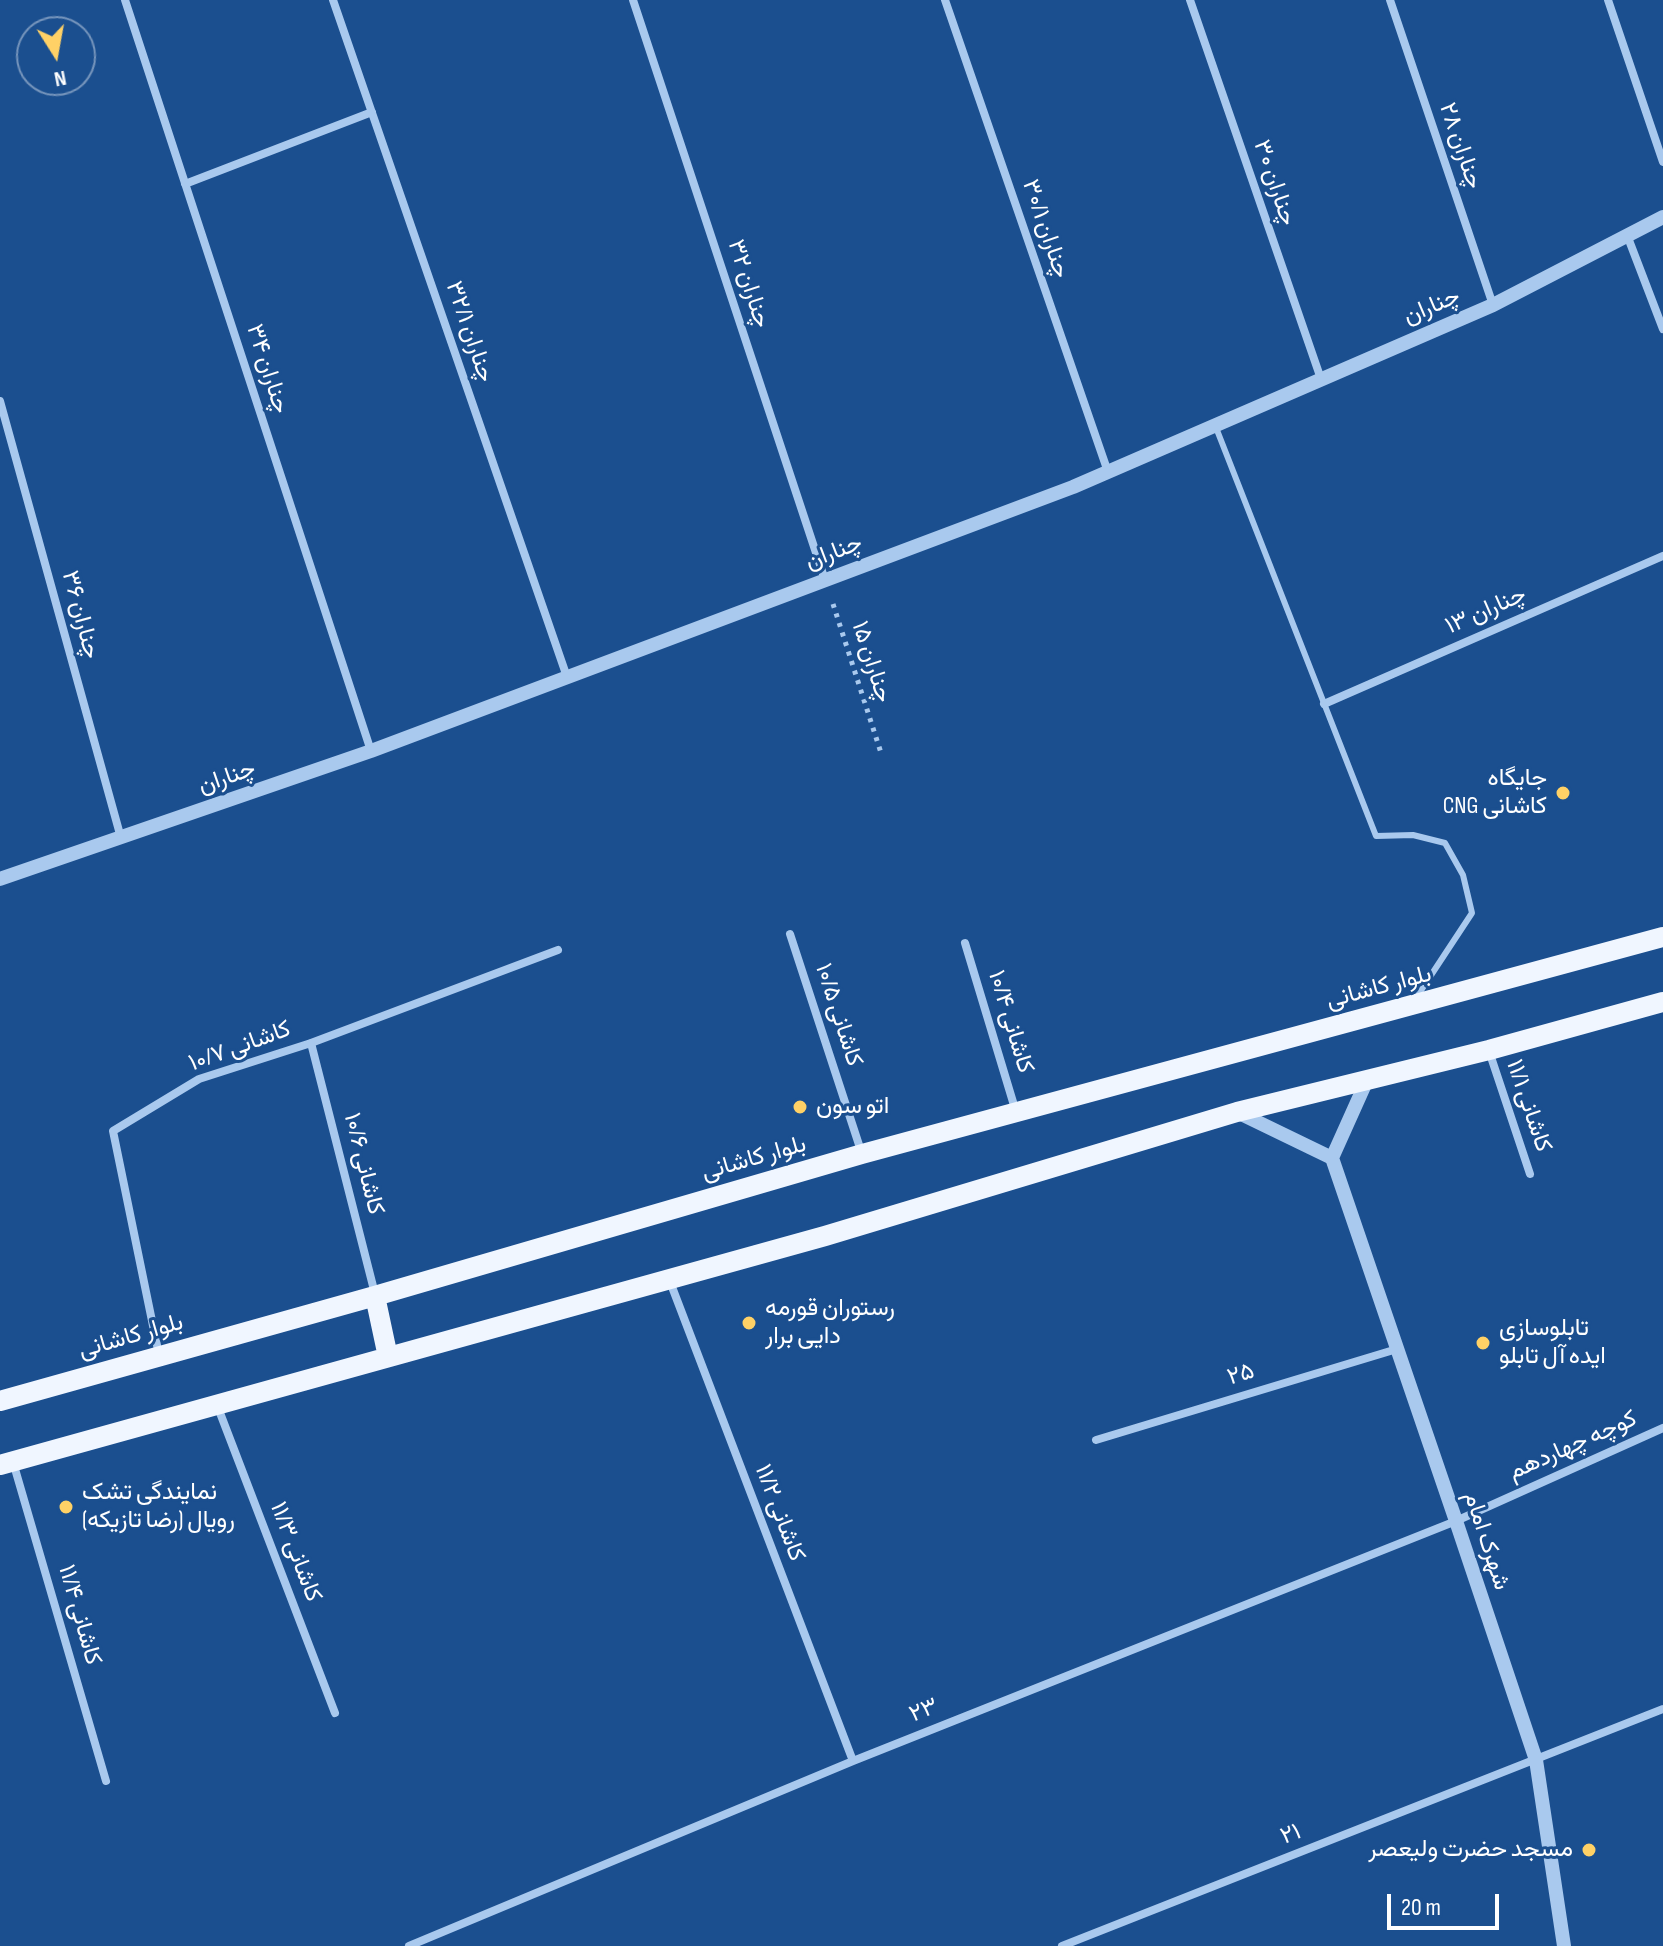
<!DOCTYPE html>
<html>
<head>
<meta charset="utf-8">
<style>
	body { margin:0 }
	#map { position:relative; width:1663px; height:1946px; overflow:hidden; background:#1b4f8f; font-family:"Sofia Sans Condensed",sans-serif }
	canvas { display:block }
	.north { position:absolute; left:16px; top:16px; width:80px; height:80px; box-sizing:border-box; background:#1b4f8f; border:2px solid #7695bc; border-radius:50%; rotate:169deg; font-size:22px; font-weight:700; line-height:32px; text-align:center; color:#fff }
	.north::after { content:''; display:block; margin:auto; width:28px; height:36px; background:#ffd166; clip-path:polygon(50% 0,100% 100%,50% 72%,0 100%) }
	.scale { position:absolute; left:1387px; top:1894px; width:112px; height:36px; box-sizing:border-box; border:4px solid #fff; border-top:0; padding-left:10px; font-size:24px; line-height:28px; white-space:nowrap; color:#fff; -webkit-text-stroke:6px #1b4f8f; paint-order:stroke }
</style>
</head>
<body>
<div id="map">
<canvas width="1663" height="1946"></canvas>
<div class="north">N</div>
<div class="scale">20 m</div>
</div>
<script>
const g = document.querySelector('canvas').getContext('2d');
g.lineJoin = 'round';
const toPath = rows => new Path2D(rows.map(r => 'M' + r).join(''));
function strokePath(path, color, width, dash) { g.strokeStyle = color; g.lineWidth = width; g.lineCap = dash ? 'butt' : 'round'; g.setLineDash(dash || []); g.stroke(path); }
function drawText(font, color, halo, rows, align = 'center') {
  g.font = font + ' "Sofia Sans Condensed",Vazirmatn,sans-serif'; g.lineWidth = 6; g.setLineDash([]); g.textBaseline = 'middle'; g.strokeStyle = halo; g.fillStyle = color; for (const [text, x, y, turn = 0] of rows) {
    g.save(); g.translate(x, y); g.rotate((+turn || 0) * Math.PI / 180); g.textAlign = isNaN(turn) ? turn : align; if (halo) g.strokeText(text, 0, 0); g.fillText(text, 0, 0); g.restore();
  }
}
strokePath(toPath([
	[833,604,882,756]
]), '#a9c9ee', 5, [4, 6]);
strokePath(toPath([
	[1215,425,1376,836,1413,835,1445,843,1463,875,1472,913,1416,998]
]), '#a9c9ee', 6);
strokePath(toPath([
	[125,0,371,751],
	[333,0,567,677],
	[633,0,825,580],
	[945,0,1108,472],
	[1190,0,1321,379],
	[1390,0,1493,305],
	[1608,0,1663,162],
	[185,184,372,112],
	[1627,235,1663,329],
	[0,401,121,838],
	[1324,704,1663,556],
	[790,934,862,1154],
	[965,943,1016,1112],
	[311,1043,375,1294],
	[1489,1051,1530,1174],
	[669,1279,853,1761],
	[159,1355,113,1131,199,1079,311,1043,558,950],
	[217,1405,335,1713],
	[1096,1440,1397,1349],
	[13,1462,106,1781],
	[409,1946,853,1761,1456,1521,1663,1428],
	[1062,1946,1663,1709]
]), '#a9c9ee', 8);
strokePath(toPath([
	[0,879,371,751,1073,487,1493,305,1663,217],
	[1367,1080,1332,1158,1456,1521,1536,1760,1564,1946],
	[1237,1112,1332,1158]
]), '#a9c9ee', 14);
strokePath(toPath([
	[375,1296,388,1357],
	[0,1401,375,1296,862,1154,1663,937],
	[0,1465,825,1236,1237,1112,1489,1050,1663,1002]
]), '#f0f6ff', 20);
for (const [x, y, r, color] of [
	[1563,793,8,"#ffd166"],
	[800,1107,8,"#ffd166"],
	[749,1323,8,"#ffd166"],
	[1483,1343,8,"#ffd166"],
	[66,1507,8,"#ffd166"],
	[1589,1850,8,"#ffd166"]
]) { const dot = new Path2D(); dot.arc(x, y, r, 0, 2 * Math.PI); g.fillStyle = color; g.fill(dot); strokePath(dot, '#1b4f8f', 3); }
drawText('24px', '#fff', '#1b4f8f', [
	["چناران ۲۸",1460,146,71],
	["چناران ۳۰",1274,183,71],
	["چناران ۳۰/۱",1045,229,71],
	["چناران ۳۲",748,284,72],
	["چناران",1432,307,-23],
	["چناران ۳۲/۱",469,332,71],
	["چناران ۳۴",267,369,72],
	["چناران",834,553,-21],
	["چناران ۱۳",1486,611,-24],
	["چناران ۳۶",80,615,75],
	["چناران ۱۵",871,662,72],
	["چناران",227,778,-19],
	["بلوار کاشانی",1379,988,-15],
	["۱۰/۵ کاشانی",838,1015,72],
	["۱۰/۴ کاشانی",1010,1022,73],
	["۱۰/۷ کاشانی",240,1047,-20],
	["۱۱/۱ کاشانی",1528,1106,71],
	["بلوار کاشانی",754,1159,-16],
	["۱۰/۶ کاشانی",363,1164,76],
	["بلوار کاشانی",131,1337,-16],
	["۲۵",1241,1375,-17],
	["کوچه چهاردهم",1573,1446,-24],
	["۱۱/۲ کاشانی",779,1513,69],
	["شهرک امام",1486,1541,72],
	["۱۱/۳ کاشانی",295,1552,69],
	["۱۱/۴ کاشانی",79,1615,74],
	["۲۳",924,1711,-22],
	["۲۱",1291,1835,-21]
]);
drawText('24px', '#fff', '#1b4f8f', [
	["جایگاه",1547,779,"right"],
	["CNG کاشانی",1547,807,"right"],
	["اتو سون",816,1107],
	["رستوران قورمه",765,1309],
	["دایی برار",765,1337],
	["تابلوسازی",1499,1329],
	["ایده آل تابلو",1499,1357],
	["نمایندگی تشک",82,1493],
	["رویال (رضا تازیکه)",82,1521],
	["مسجد حضرت ولیعصر",1573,1850,"right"]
], 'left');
</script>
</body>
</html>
